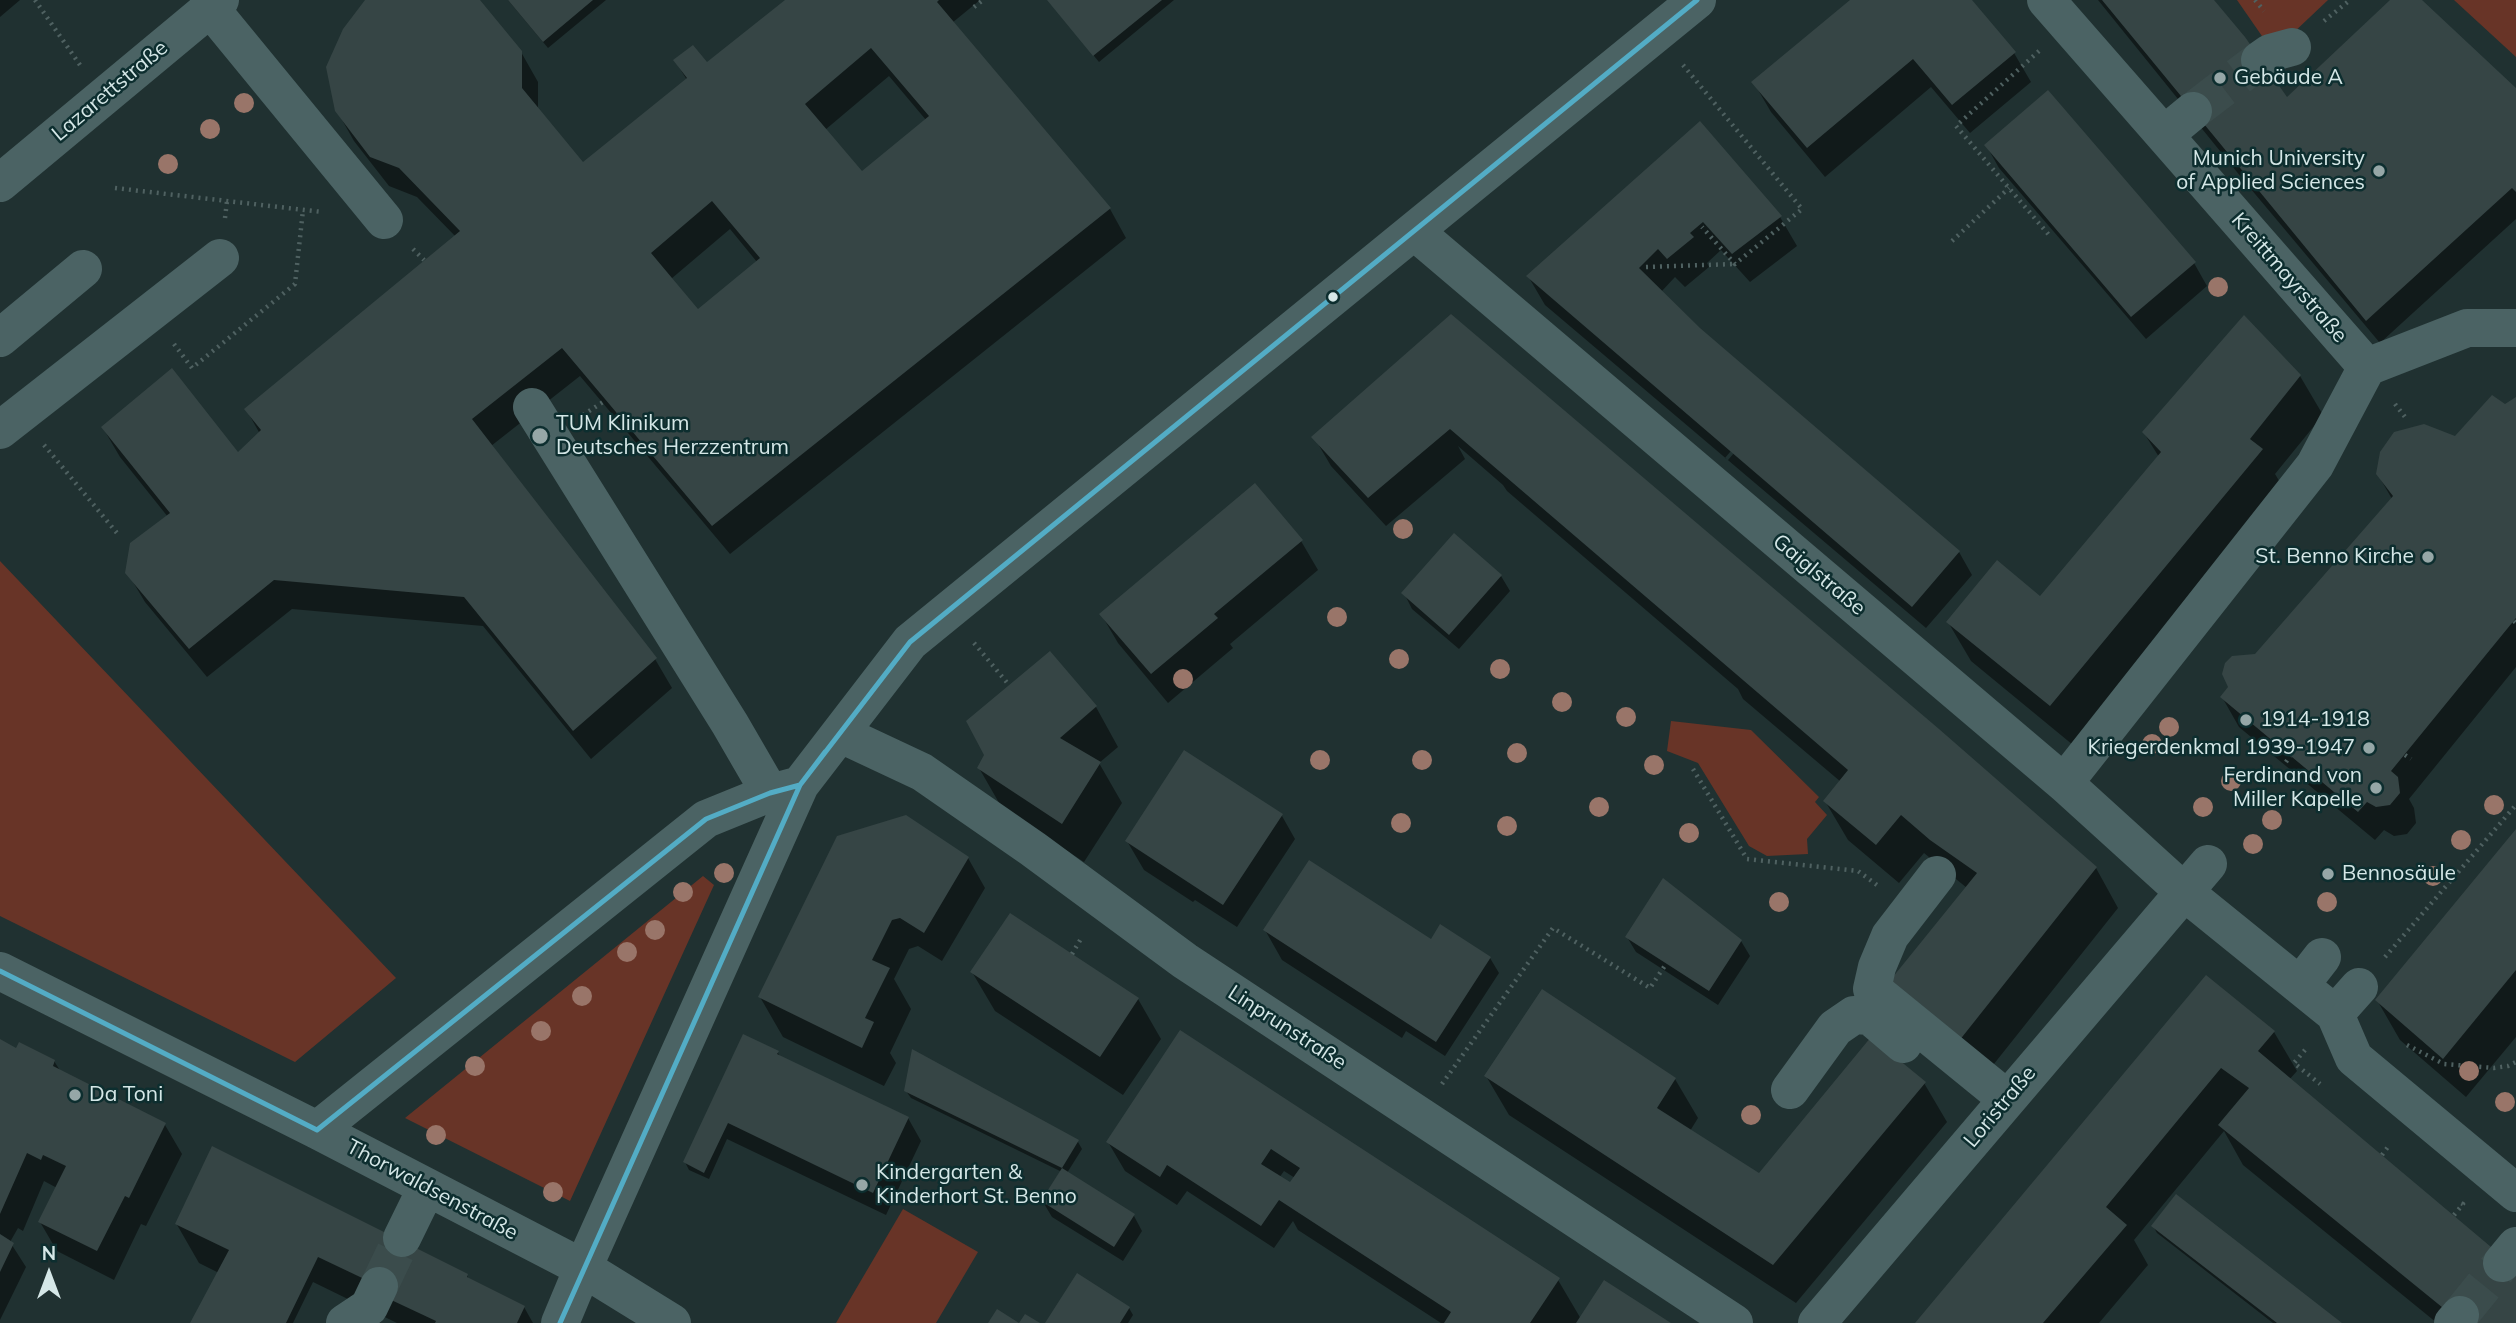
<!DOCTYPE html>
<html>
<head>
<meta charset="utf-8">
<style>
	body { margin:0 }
	#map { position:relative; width:2516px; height:1323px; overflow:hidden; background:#203131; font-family:Mulish,sans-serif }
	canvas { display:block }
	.north { position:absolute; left:14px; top:1239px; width:70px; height:70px; -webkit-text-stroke:5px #0d2e2f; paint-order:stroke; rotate:0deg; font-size:19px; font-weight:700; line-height:28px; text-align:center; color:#d5e7e7 }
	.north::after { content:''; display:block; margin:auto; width:24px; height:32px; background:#d5e7e7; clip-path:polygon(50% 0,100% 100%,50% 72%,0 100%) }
</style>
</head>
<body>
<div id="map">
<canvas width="2516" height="1323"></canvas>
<div class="north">N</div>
</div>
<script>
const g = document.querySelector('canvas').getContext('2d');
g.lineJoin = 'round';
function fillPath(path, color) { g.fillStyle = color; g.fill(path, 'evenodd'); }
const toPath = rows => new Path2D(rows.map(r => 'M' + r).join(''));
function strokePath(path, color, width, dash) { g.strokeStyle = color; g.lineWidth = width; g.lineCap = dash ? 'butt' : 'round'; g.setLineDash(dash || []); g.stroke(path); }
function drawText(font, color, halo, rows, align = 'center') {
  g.font = font + ' Mulish,sans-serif'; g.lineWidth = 5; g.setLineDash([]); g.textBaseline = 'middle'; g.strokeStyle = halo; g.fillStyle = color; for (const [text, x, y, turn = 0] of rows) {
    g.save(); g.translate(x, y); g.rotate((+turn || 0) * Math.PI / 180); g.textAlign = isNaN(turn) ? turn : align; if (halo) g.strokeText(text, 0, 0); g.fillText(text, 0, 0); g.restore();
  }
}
fillPath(toPath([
	[2237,0,2328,0,2273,52],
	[2454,0,2516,0,2516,57],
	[0,561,396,978,295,1062,0,916],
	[1671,721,1751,730,1819,797,1815,802,1827,815,1807,839,1808,854,1767,856,1749,846,1698,763,1667,751],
	[703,876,714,885,570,1201,405,1118],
	[903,1209,978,1252,936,1323,836,1323]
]), '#683427');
fillPath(toPath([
	[0,0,20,0,0,17],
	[369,0,477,0,521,52,538,82,538,110,582,164,687,80,675,61,707,65,788,0,980,0,952,23,1110,209,1126,238,730,554,580,376,491,446,655,659,672,688,591,759,483,626,292,609,207,677,145,602,127,572,168,517,120,457,103,428,238,454,260,434,246,409,456,237,417,197,389,186,354,141,337,111],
	[889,76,926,120,862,174,825,130],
	[730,229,757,262,698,312,671,279],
	[508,0,606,0,548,48],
	[1048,0,1174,0,1099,62],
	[1852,0,1970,0,2014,53,2031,82,1970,133,1931,87,1825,177,1771,112,1754,83],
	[2098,0,2212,0,2287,100,2392,0,2419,0,2516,91,2516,219,2380,343,2245,182],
	[1699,124,1780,217,1797,246,1750,282,1721,250,1707,263,1709,267,1685,287,1675,277,1661,292,1699,329,1959,552,1972,575,1926,628,1545,305,1528,276],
	[1772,402,1775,405,1728,460,1725,458],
	[1986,145,2194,263,2207,286,2146,339,1999,168],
	[1451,316,2096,868,2118,908,1978,1084,1909,1028,1967,888,1924,853,1899,883,1848,840,1825,801,1841,782,1743,699,1738,689,1507,491,1503,485,1458,446,1465,459,1386,526,1331,466,1314,437],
	[2300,376,2323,415,2275,474,2284,489,2073,745,1971,661,1948,622,2040,598,2159,457,2144,433],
	[2516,399,2516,667,2409,799,2414,808,2416,823,2407,834,2394,836,2384,830,2375,840,2239,727,2222,697,2392,499,2377,473,2455,438],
	[1301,541,1318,570,1230,644,1233,648,1168,703,1118,643,1101,614],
	[1501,576,1510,591,1459,649,1412,609,1404,593],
	[1050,653,1096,707,1118,747,1099,763,1122,803,1084,862,1002,808,979,768],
	[1282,816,1295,839,1237,927,1195,900,1193,902,1144,870,1127,841],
	[2516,832,2516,1037,2466,1097,2400,1040,2377,1000],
	[968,858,985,888,942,961,918,946,909,949,894,979,911,1009,890,1053,896,1063,884,1086,783,1037,760,997],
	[1265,930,1431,941,1490,958,1499,973,1445,1056,1406,1031,1402,1038,1282,960],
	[1627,937,1741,941,1750,956,1718,1005,1636,952],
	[972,972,1138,999,1161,1039,1123,1095,995,1011],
	[2206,977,2274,1032,2297,1071,2289,1080,2516,1276,2516,1323,2437,1323,2243,1165,2224,1131,2134,1240,2148,1265,2099,1323,1917,1323],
	[1180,1032,1558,1280,1581,1319,1668,1323,1441,1323,1298,1230,1293,1221,1274,1248,1187,1191,1177,1205,1125,1171,1108,1142],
	[1284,1171,1295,1178,1289,1184,1279,1178],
	[743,1036,778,1053,781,1058,908,1118,921,1141,886,1215,727,1139,709,1179,689,1170,685,1162],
	[0,1041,17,1050,54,1061,61,1072,165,1125,182,1154,146,1226,141,1224,114,1280,57,1251,40,1222,57,1188,44,1181,23,1231,18,1228,10,1242,26,1267,0,1320],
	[1486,1076,1675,1079,1698,1118,1690,1131,1759,1175,1924,1083,1947,1122,1796,1303,1509,1115],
	[906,1091,1078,1142,1082,1149,1067,1173,1134,1216,1142,1231,1123,1261,1052,1217,1043,1202,1062,1172,911,1098],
	[176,1223,467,1275,469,1280,524,1307,533,1323,397,1323,313,1282,293,1323,192,1323,219,1273,199,1263],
	[2153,1226,2339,1323,2273,1323,2157,1233],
	[1129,1308,1133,1315,1128,1323,1047,1323]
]), '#0007');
fillPath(toPath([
	[365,0,480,0,522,51,522,88,583,162,687,78,673,60,693,45,707,62,785,0,939,0,937,2,1111,208,712,526,562,348,472,419,657,658,573,731,464,597,274,580,189,649,125,573,130,543,170,513,101,427,172,368,238,452,261,430,244,409,460,231,399,168,370,157,335,111,326,67,343,29],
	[871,48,929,116,862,171,805,104],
	[712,201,760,258,698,309,651,253],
	[508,0,593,0,543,42],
	[1047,0,1162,0,1093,56],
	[1850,0,1972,0,2016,52,1952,105,1913,59,1807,148,1751,82],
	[2102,0,2214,0,2245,37,2287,97,2390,0,2422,0,2516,88,2516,192,2512,188,2366,321],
	[2048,90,2196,262,2131,317,1984,145],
	[1700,121,1782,216,1732,254,1703,222,1690,233,1694,237,1667,259,1658,249,1639,268,1700,328,1960,551,1912,607,1526,276],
	[1451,314,1939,729,2097,867,1955,1046,1884,988,1977,873,1930,840,1901,815,1876,845,1823,801,1848,770,1450,429,1368,498,1311,437],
	[2244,315,2301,375,2250,439,2263,449,2050,706,1946,622,1997,560,2040,596,2161,452,2142,432],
	[2492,395,2505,404,2516,397,2516,618,2391,771,2398,777,2400,793,2390,805,2376,807,2367,802,2358,812,2220,697,2228,687,2222,674,2225,663,2232,656,2255,654,2393,496,2376,474,2380,452,2394,432,2424,424,2455,436],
	[1255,483,1303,540,1214,614,1218,618,1151,674,1099,614],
	[1454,533,1502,575,1449,635,1401,593],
	[1050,651,1097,706,1060,738,1101,762,1062,824,977,768,984,755,966,721],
	[1184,750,1283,814,1223,905,1125,841],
	[906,815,969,857,924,933,900,918,892,920,872,960,890,968,865,1018,874,1022,862,1048,758,997,837,836],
	[2516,829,2516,970,2443,1059,2375,1000],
	[1309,860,1431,939,1440,924,1491,957,1436,1042,1263,930],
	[1663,878,1742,940,1709,991,1625,937],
	[1010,913,1139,998,1100,1057,970,972],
	[2206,975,2275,1031,2258,1051,2497,1252,2516,1274,2516,1323,2467,1323,2448,1312,2218,1125,2249,1088,2221,1068,2106,1207,2127,1225,2043,1323,1915,1323],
	[1542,989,1676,1078,1657,1108,1759,1173,1871,1037,1926,1082,1773,1265,1484,1076],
	[1180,1030,1560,1278,1530,1323,1444,1323,1451,1312,1279,1200,1261,1226,1167,1165,1160,1177,1106,1142],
	[1271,1149,1300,1168,1290,1182,1261,1164],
	[743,1034,779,1051,777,1054,909,1117,873,1193,728,1123,704,1173,683,1162],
	[0,1039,16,1048,19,1042,55,1060,53,1066,166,1123,129,1198,125,1196,97,1251,38,1222,66,1166,43,1155,41,1160,27,1153,0,1214],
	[912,1049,1079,1140,1062,1168,904,1091],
	[212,1146,468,1274,467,1277,525,1306,517,1323,435,1323,436,1321,387,1298,379,1286,318,1257,286,1323,190,1323,229,1250,175,1224],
	[1062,1168,1135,1214,1114,1247,1041,1201],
	[2176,1194,2342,1323,2277,1323,2151,1226],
	[0,1234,14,1243,0,1272],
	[1077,1273,1130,1307,1120,1323,1045,1323],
	[1604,1280,1671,1323,1576,1323],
	[997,1309,1019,1323,988,1323],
	[1025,1314,1040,1323,1019,1323]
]), '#364545');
strokePath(toPath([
	[2193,111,2260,60],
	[379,1286,402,1238],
	[2460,1315,2502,1263]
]), '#3b4c4c', 38, [38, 19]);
strokePath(toPath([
	[35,0,80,65],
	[2255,0,2264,11],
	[974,7,983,0],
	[2324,21,2350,0],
	[2039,51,1956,126,2049,235],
	[1683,65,1802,209,1735,264,1702,227],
	[115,188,322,212],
	[225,218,227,201],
	[1952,241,2009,188],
	[413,249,424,260],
	[1646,267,1735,264],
	[174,344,192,368,295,284,303,210],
	[2395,404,2405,417],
	[583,415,606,400],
	[44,445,117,533],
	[2514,621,2516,623],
	[974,643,1009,685],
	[2405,755,2411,759],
	[2286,762,2290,756],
	[1693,769,1747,859,1858,871,1877,885],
	[1072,954,1082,937],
	[2385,957,2516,805],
	[2407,1045,2444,1064,2494,1068,2508,1066,2516,1062],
	[2305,1050,2294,1063,2320,1084],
	[1442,1084,1553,928,1650,988,1666,964],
	[2382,1155,2390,1144],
	[2454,1215,2463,1204,2461,1203]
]), '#4f6161', 4.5, [2, 5]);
strokePath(toPath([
	[2046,0,2367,367],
	[210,8,384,220],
	[2260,60,2270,53,2292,47],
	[2164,135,2193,111],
	[0,183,220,0],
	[1414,231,2064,783,2183,891,2335,1014,2354,1058,2516,1193],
	[0,338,83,269],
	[532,407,730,724,770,793],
	[0,430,220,258],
	[841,734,922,772,1033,849,1185,961,1734,1323],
	[2064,783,2315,465,2367,367,2467,328,2516,328],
	[1937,875,1890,936,1877,967,1872,989,2007,1099],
	[0,971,317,1130,583,1268,672,1323],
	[2301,984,2322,957],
	[2335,1014,2359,987],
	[1790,1090,1835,1028,1854,1015,1870,1016,1903,1044],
	[317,1130,706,819,770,793,800,785],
	[402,1238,427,1187],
	[2502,1263,2516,1246],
	[345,1323,369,1307,379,1286],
	[560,1323,583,1268,800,785,910,642,1697,0],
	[1817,1323,2208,864],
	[2453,1323,2460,1315]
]), '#4b6364', 38);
strokePath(toPath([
	[0,971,317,1130,706,819,770,793,800,785,910,642,1697,0],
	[560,1323,800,785,825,752]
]), '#53acc5', 5);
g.fillStyle = '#997569';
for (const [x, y] of [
	[244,103],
	[210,129],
	[168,164],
	[2218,287],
	[1403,529],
	[1337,617],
	[1399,659],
	[1500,669],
	[1183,679],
	[1562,702],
	[1626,717],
	[2169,727],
	[2152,744],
	[1517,753],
	[1320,760],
	[1422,760],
	[1654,765],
	[2231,781],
	[2494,805],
	[1599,807],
	[2203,807],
	[2272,820],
	[1401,823],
	[1507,826],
	[1689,833],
	[2461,840],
	[2253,844],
	[724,873],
	[2433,876],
	[683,892],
	[1779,902],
	[2327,902],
	[655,930],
	[627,952],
	[582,996],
	[541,1031],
	[475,1066],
	[2469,1071],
	[2505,1102],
	[1751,1115],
	[436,1135],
	[553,1192]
]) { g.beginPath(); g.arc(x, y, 10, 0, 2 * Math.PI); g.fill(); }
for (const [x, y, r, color] of [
	[2220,78,7,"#96a7a7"],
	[2379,171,7,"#96a7a7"],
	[1333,297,6,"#d5e7e7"],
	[540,436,9,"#96a7a7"],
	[2428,557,7,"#96a7a7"],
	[2246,720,7,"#96a7a7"],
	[2369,748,7,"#96a7a7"],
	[2376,788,7,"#96a7a7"],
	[2328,874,7,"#96a7a7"],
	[75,1095,7,"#96a7a7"],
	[862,1185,7,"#96a7a7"]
]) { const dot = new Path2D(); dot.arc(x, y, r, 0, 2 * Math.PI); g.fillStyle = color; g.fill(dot); strokePath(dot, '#0d2e2f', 2.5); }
drawText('21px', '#d5e7e7', '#0d2e2f', [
	["Gebäude A",2234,78],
	["Munich University",2365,159,"right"],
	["of Applied Sciences",2365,183,"right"],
	["TUM Klinikum",556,424],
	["Deutsches Herzzentrum",556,448],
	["St. Benno Kirche",2414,557,"right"],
	["1914-1918",2260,720],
	["Kriegerdenkmal 1939-1947",2355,748,"right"],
	["Ferdinand von",2362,776,"right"],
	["Miller Kapelle",2362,800,"right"],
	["Bennosäule",2342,874],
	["Da Toni",89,1095],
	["Kindergarten &",876,1173],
	["Kinderhort St. Benno",876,1197]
], 'left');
drawText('21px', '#d5e7e7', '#0d2e2f', [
	["Lazarettstraße",110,91,-40],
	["Kreittmayrstraße",2289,278,49],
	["Gaiglstraße",1819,575,40],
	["Linprunstraße",1287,1028,33],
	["Loristraße",2000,1107,-50],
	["Thorwaldsenstraße",432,1190,28]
]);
</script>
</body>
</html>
